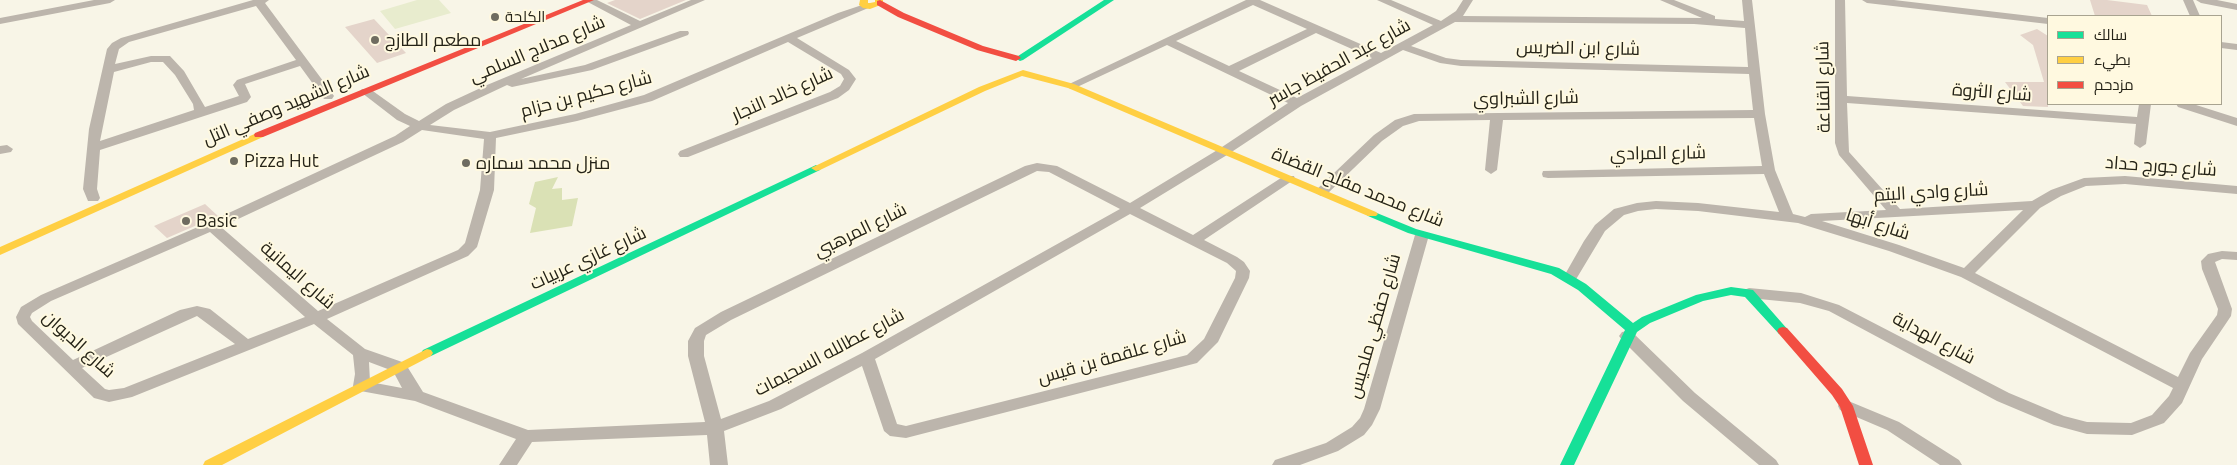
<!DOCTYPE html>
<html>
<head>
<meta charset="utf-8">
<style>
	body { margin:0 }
	#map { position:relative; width:2237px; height:465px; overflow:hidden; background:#f8f5e7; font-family:Ubuntu,Cairo,sans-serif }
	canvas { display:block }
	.legend { position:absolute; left:2047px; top:15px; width:175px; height:90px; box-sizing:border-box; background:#fff9e0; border:1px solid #a8a390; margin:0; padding:6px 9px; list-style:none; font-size:15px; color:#252317 }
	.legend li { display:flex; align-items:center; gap:10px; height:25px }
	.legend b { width:25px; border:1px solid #a8a390 }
</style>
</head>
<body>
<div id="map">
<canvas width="2237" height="465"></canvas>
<ul class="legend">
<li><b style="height:6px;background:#16e098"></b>سالك</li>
<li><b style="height:6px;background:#ffcf43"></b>بطيء</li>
<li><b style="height:6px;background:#f24e42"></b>مزدحم</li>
</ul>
</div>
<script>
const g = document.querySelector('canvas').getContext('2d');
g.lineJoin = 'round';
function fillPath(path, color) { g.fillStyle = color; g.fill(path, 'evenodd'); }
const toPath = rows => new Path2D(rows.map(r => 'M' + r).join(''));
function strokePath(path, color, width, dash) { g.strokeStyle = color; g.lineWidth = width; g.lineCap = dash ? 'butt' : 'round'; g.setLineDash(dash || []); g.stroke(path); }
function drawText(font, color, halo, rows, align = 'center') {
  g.font = font + ' Ubuntu,Cairo,sans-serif'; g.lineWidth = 4; g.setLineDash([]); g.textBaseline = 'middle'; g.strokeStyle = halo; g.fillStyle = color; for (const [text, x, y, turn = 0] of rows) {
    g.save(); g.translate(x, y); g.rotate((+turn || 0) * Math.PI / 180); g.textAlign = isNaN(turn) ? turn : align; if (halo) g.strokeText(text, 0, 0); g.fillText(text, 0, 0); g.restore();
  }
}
fillPath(toPath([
	[417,0,439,0,451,13,395,29,380,11]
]), '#e8ecce');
fillPath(toPath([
	[558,177,552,189,562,188,562,200,578,198,572,226,530,233,536,208,529,204,535,182]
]), '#dae1b5');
fillPath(toPath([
	[615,0,686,0,640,19,607,3],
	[2090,0,2107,0,2147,5,2152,16,2095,16],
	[374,19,406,53,377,63,345,27],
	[2037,29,2048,36,2048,107,2023,106,2005,82,2044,82,2033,45,2020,35],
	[205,204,218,216,167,238,154,226]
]), '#e4d4ca');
fillPath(toPath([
	[94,0,115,0,110,3,0,24,0,18,94,0],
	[253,0,269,0,265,3,332,93,334,96,332,99,324,99,300,66,245,84,251,97,247,102,100,150,97,189,100,198,98,201,88,201,83,189,89,129,107,49,112,43,121,38,253,0],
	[256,6,296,60,237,80,233,85,239,96,205,107,184,71,170,56,151,56,115,64,119,49,129,42,256,6],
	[151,62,163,62,175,75,193,104,194,110,100,141,114,72,151,62],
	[584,0,597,0,640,21,691,0,705,0,521,79,585,65,680,31,688,31,689,33,688,35,592,70,512,87,507,85,454,110,430,125,490,132,575,114,644,95,838,13,868,3,873,6,797,38,849,70,856,79,849,90,838,98,688,157,680,157,678,154,680,151,830,92,840,86,844,79,841,74,788,42,652,101,577,121,496,138,494,190,477,247,468,256,327,319,365,349,405,363,423,392,528,430,705,422,688,356,688,341,695,328,721,312,1025,166,1037,163,1057,166,1130,203,1219,149,1288,103,1167,45,1075,88,1071,89,1065,86,1246,0,1260,0,1381,53,1433,25,1377,0,1391,0,1441,21,1456,11,1463,0,1473,0,1463,16,1702,18,1660,0,1674,0,1715,16,1715,19,1744,21,1742,0,1752,0,1765,114,1775,170,1793,214,1805,217,1811,214,1886,210,1839,155,1835,143,1835,0,1845,0,1847,96,2137,117,2139,104,2151,104,2146,144,2140,148,2134,144,2136,124,1847,103,1849,152,1900,209,2032,201,2051,190,2084,178,2125,176,2237,186,2237,194,2125,184,2086,186,2061,196,2040,208,1975,273,2178,377,2190,353,2217,315,2218,309,2202,269,2201,261,2208,254,2222,251,2237,252,2237,260,2222,259,2215,262,2232,309,2231,316,2202,359,2182,403,2164,423,2132,435,2087,434,2054,425,1997,401,1829,311,1800,303,1749,298,1744,296,1742,293,1744,290,1749,288,1801,293,1839,305,2009,393,2064,416,2087,422,2131,423,2152,415,2169,396,2173,388,1961,277,1889,251,1798,223,1698,211,1656,209,1638,211,1624,215,1605,231,1575,281,1565,281,1563,278,1584,241,1595,225,1614,209,1637,203,1656,201,1698,203,1779,212,1764,174,1548,178,1543,177,1542,174,1543,171,1762,166,1754,118,1503,120,1497,170,1491,174,1485,170,1490,120,1419,121,1403,126,1382,141,1326,195,1321,196,1314,192,1374,135,1395,120,1414,114,1753,110,1749,74,1461,66,1440,63,1403,50,1301,106,1227,155,1140,208,1193,235,1284,176,1294,176,1295,179,1204,240,1237,257,1244,262,1250,271,1249,278,1218,342,1197,363,906,438,890,436,884,431,862,366,781,409,724,431,728,465,710,465,707,435,532,442,517,465,499,465,516,439,415,401,355,390,353,386,355,374,353,355,314,324,132,397,109,402,94,398,18,324,16,317,21,307,41,295,207,223,395,136,410,126,397,120,362,93,360,91,362,89,370,89,405,114,419,121,446,104,487,85,631,25,584,0],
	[1253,5,1307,29,1229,66,1176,41,1253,5],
	[1455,22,1694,24,1745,28,1748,67,1461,60,1446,58,1411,46,1455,22],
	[1316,33,1372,58,1297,98,1239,71,1316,33],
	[422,130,484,139,480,190,465,243,458,250,318,311,221,227,403,142,422,130],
	[1037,171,1049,172,1120,209,862,353,769,401,721,419,704,356,704,341,706,335,731,320,1037,171],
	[2023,210,1964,268,1899,245,1822,221,2023,210],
	[1130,214,1227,263,1236,271,1235,278,1204,339,1187,355,906,426,897,424,875,359,1130,214],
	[210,232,305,317,248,339,210,309,197,306,180,310,73,360,32,321,30,317,32,313,51,301,210,232],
	[197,316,235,344,124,388,109,390,105,389,82,368,197,316],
	[369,362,393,371,402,388,370,382,369,362],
	[1862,0,1894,0,2048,18,2048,24,1867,3,1862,0],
	[2183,0,2193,0,2200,16,2190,16,2183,0],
	[2196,0,2217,0,2237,4,2237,10,2201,3,2196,0],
	[2221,42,2237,44,2237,50,2221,48,2221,42],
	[2176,104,2193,104,2237,118,2237,126,2178,107,2176,104],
	[7,145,13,149,11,152,0,154,0,146,7,145],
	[1422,231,1429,235,1380,409,1372,425,1364,435,1338,451,1300,465,1272,465,1275,460,1326,443,1352,427,1360,418,1364,409,1415,235,1422,231],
	[1627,331,1632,332,1695,393,1776,460,1779,465,1759,465,1683,401,1622,340,1619,336,1622,332,1627,331],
	[1846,400,1899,422,1959,460,1962,465,1940,465,1887,430,1840,410,1838,406,1840,402,1846,400]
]), '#bcb5ac');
fillPath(toPath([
	[1104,0,1114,0,1023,60,1020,61,1015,58,1104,0],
	[816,165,821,168,820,170,431,356,427,357,423,356,421,353,423,350,816,165],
	[1372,211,1416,229,1559,268,1586,284,1633,323,1642,317,1696,295,1731,287,1753,290,1789,331,1787,334,1779,334,1745,297,1731,295,1703,301,1650,323,1637,332,1574,465,1560,465,1625,330,1578,290,1551,274,1408,233,1368,216,1366,214,1368,212,1372,211]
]), '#16e098');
fillPath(toPath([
	[860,0,868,0,868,3,870,3,875,2,875,0,883,0,883,4,870,9,863,8,859,5,860,0],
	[1023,70,1074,84,1376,212,1378,214,1376,216,1368,216,1068,88,1022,76,985,91,820,170,816,171,811,168,979,87,1023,70],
	[259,132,264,135,263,137,0,255,0,247,259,132],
	[427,349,431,350,433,353,431,356,222,465,203,465,205,461,427,349]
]), '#ffcf43');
fillPath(toPath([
	[583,0,594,0,263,137,255,137,254,135,255,133,583,0],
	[880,0,904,13,983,46,1019,56,1021,58,1016,61,977,50,898,17,877,5,877,1,880,0],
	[1783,327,1787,328,1842,389,1853,406,1873,465,1859,465,1840,407,1832,395,1779,334,1777,331,1779,328,1783,327]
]), '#f24e42');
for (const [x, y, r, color] of [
	[495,17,5,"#6f6c60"],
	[375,40,5,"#6f6c60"],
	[234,161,5,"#6f6c60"],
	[466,163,5,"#6f6c60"],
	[186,221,5,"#6f6c60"]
]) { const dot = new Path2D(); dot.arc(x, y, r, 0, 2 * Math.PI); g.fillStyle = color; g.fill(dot); strokePath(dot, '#fff9e0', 2); }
drawText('15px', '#252317', '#fff9e0', [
	["الكلحة",505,17]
], 'left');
drawText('18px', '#252317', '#fff9e0', [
	["مطعم الطازج",385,40],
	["Pizza Hut",244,161],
	["منزل محمد سماره",476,163],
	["Basic",196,221]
], 'left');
drawText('18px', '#252317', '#fff9e0', [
	["شارع ابن الضريس",1578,48,1],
	["شارع مدلاج السلمي",537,49,-23],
	["شارع عبد الحفيظ جاسر",1339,62,-29],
	["شارع القناعة",1823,87,-91],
	["شارع الثروة",1992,92,4],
	["شارع حكيم بن حزام",586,94,-15],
	["شارع خالد النجار",782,94,-24],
	["شارع الشبراوي",1526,98,-1],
	["شارع الشهيد وصفي التل",286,105,-23],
	["شارع المرادي",1658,153,-1],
	["شارع جورج حداد",2161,166,4],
	["شارع محمد مفلح القضاة",1358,187,22],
	["شارع وادي اليتم",1931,192,-3],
	["شارع أبها",1878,224,18],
	["شارع المرهبي",860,230,-26],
	["شارع غازي عربيات",588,258,-25],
	["شارع اليمانية",298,275,41],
	["شارع حفظي ملحيس",1374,326,-74],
	["شارع الهداية",1934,338,28],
	["شارع الديوان",79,344,42],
	["شارع عطالله السحيمات",829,352,-28],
	["شارع علقمة بن قيس",1112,357,-16]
]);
</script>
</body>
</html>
